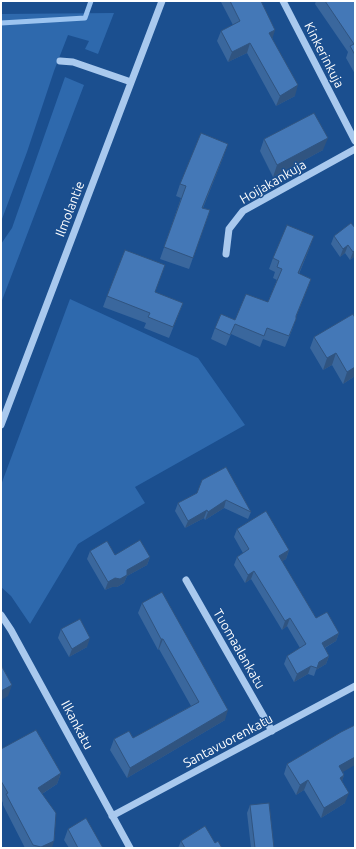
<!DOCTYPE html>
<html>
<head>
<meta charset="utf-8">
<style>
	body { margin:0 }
	#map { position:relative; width:356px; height:849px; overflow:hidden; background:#1b4f8f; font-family:Ubuntu,sans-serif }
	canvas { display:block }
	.frame { position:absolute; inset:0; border:2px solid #fff; pointer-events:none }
</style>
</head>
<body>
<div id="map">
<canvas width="356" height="849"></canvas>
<div class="frame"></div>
</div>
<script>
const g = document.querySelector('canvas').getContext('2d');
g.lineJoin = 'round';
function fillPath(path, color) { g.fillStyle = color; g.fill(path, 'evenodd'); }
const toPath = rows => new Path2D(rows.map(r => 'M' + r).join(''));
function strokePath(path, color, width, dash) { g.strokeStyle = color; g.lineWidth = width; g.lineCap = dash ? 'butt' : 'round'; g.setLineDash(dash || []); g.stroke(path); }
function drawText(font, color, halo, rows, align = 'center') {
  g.font = font + ' Ubuntu,sans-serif'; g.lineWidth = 3; g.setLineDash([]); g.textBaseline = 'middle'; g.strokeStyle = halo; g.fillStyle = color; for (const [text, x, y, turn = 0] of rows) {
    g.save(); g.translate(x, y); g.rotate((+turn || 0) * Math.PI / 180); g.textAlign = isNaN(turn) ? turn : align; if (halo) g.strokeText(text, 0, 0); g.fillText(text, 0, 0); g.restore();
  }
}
fillPath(toPath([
	[114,13,98,54,85,49,89,41,68,35,54,71,27,152,2,219,1,243,1,14],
	[65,77,84,85,1,303,1,244,12,228],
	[70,299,198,358,245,425,135,487,145,503,78,544,30,624,11,596,1,587,1,485]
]), '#2e69ad');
strokePath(toPath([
	[1,23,85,18,91,1]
]), '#9cc4f0', 5);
strokePath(toPath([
	[283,1,355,141],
	[60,61,73,62,131,82],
	[226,254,229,229,243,211,355,149],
	[1,425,162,1],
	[186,580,272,731],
	[1,615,11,630,130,848],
	[112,816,355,686]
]), '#a9c9ee', 7);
fillPath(toPath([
	[221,1,261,1,272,38,295,96,276,106,247,53,228,62,217,41,221,31,233,25,221,2],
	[316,1,355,1,355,74,346,58,348,52,315,4],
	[264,139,323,150,273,177,260,151],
	[224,155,203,208,210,210,189,269,160,259,181,198,176,196,180,184],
	[355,228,355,256,350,260,345,253,340,257,331,244,334,236],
	[310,247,299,274,311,279,296,317,292,330,285,347,263,339,260,347,231,334,226,346,211,339,215,328,235,320,268,302,277,280,273,278,275,272,269,269,273,258],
	[107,296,183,303,169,338,144,328,146,323,103,307],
	[355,318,355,376,343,384,332,365,323,370,310,348,314,337],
	[226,467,251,512,248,519,224,508,205,520,204,518,185,528,175,511,178,503,197,493],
	[237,529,289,550,286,559,282,561,316,618,339,633,336,641,325,648,329,656,326,664,316,670,314,676,308,674,294,682,284,664,287,656,300,648,287,626,282,630,251,579,245,583,234,565,237,557,243,553,234,537],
	[90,551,115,555,150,557,147,565,127,576,124,583,117,587,112,587,105,590,87,559],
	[142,603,225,720,127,778,110,750,114,739,133,738,191,706,159,649,158,650,138,613],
	[61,629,87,647,69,657,58,638],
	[1,749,61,773,57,784,42,794,52,848,25,848,3,805,3,803,1,799],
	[287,764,343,772,344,775,342,781,345,803,321,818,304,790,296,795,284,774],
	[250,805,274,848,251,848,247,813],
	[68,829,103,848,69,848,64,840],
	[181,841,215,843,222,848,178,848]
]), '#3a679d');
fillPath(toPath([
	[275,30,272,40,269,33],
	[250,43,247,53,228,62,232,52],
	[298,85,295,96,276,106,280,96],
	[328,138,323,150,273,177,277,165],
	[228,144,224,155,198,219,202,208],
	[314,236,310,247,294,284,298,273],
	[348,245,345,253,340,257,343,249],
	[355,250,355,256,350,260,353,252],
	[311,279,307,290,292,327,296,316],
	[336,353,332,365,323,370,327,358],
	[355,367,355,376,343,384,347,372],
	[226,500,224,508,205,520,208,512],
	[207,510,204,518,185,528,188,521],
	[289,550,286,559,276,565,279,556],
	[150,557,147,565,127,576,124,583,117,587,112,587,105,590,108,582,115,578,127,570],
	[254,571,251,579,245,583,248,575],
	[290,618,287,626,282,630,285,621],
	[339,633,336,641,319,651,322,643],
	[90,638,87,647,69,657,72,649],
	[161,639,163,639,159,649,158,650],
	[329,656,326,664,316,670,319,662],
	[311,666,308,674,294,682,297,674],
	[12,685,8,696,1,700,1,691],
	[228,710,225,720,127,778,130,768],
	[355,757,355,765,336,776,339,766],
	[61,773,57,784,34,799,38,788],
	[344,775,341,785,340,778],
	[308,780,304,790,296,795,300,785],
	[349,793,345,803,321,818,324,808],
	[54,841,52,848,41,848,41,847]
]), '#305480');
const building = toPath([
	[230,1,261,1,275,30,269,33,298,85,280,96,250,43,232,52,221,31,240,21,230,1],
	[325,1,355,1,355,55,350,46,354,44,325,1],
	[314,113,328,138,277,165,264,139,314,113],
	[201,133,228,144,202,208,210,210,193,258,164,247,186,186,180,184,201,133],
	[351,223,355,228,355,250,353,252,348,245,343,249,334,236,351,223],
	[287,225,314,236,298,273,311,279,296,316,296,319,289,336,267,328,264,336,235,324,230,335,215,328,221,314,235,320,246,294,268,302,282,269,277,267,279,261,273,258,287,225],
	[125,250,165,265,155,292,183,303,173,327,148,317,150,313,107,296,125,250],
	[353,314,355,318,355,367,347,372,336,353,327,358,314,337,353,314],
	[226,467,251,512,226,500,208,512,207,510,188,521,178,503,197,493,202,480,226,467],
	[266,511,289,550,279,556,316,618,327,612,339,633,322,643,329,656,319,662,317,668,311,666,297,674,287,656,306,644,290,618,285,621,254,571,248,575,237,557,249,549,237,529,266,511],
	[140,540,150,557,127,570,127,575,120,579,115,578,108,582,90,551,107,541,115,555,140,540],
	[162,592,228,710,130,768,114,739,129,731,133,738,199,702,163,639,161,639,142,603,162,592],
	[80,619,90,638,72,649,61,629,80,619],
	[1,665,12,685,1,691,1,665],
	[355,725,355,757,339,766,344,775,340,778,349,793,324,808,308,780,300,785,287,764,341,732,355,725],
	[36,730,61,773,38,788,56,813,54,841,41,847,33,845,6,794,8,793,1,781,1,749,36,730],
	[269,803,274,848,255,848,250,805,269,803],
	[86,818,103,848,78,848,68,829,86,818],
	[205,826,215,843,218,841,222,848,185,848,181,841,205,826]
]);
fillPath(building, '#4478b7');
strokePath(building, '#305480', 1);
drawText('13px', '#fff', '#1b4f8f', [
	["Kinkerinkuja",324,55,63],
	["Hoijakankuja",273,182,-30],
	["Ilmolantie",70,209,-69],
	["Tuomaalankatu",239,649,60],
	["Ilkankatu",77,725,62],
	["Santavuorenkatu",228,741,-28]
]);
</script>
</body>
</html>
